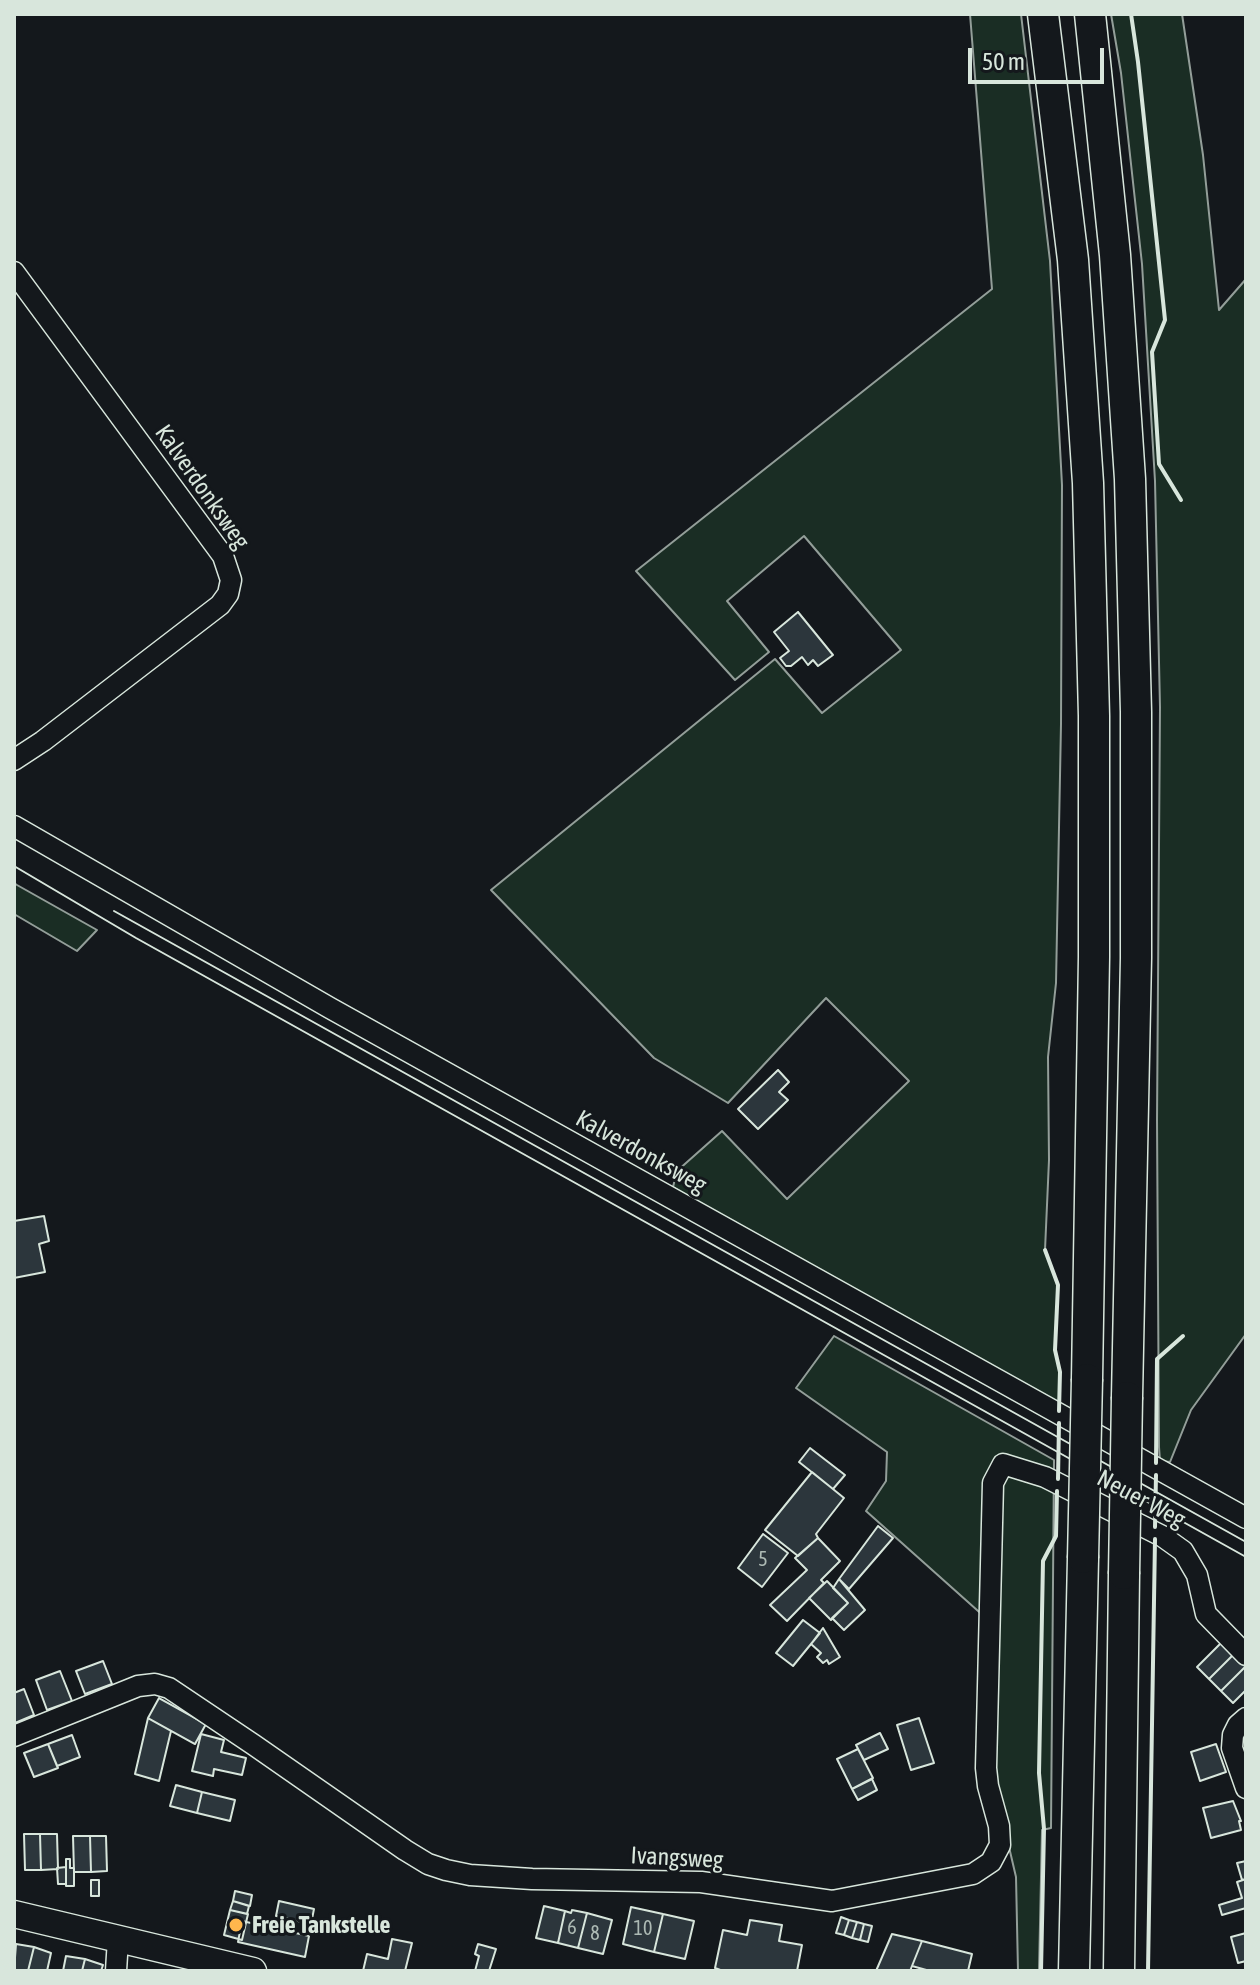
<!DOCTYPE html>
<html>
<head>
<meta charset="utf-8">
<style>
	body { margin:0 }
	#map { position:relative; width:1260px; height:1985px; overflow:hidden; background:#14181c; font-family:"Asap Condensed",sans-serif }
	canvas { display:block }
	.frame { position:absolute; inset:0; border:16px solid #d8e6dc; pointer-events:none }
	.scale { position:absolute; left:968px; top:48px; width:136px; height:36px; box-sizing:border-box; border:4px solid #d8e6dc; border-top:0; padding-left:10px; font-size:24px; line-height:28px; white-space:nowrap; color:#d8e6dc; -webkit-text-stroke:6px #14181c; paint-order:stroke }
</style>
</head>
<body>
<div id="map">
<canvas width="1260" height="1985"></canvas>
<div class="frame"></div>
<div class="scale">50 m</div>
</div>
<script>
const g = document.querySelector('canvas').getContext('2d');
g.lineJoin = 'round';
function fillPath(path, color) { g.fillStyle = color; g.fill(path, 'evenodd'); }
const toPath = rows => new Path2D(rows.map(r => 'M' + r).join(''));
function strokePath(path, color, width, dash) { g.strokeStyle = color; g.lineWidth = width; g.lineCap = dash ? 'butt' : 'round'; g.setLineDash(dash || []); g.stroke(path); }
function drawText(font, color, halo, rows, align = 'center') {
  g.font = font + ' "Asap Condensed",sans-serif'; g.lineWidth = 6; g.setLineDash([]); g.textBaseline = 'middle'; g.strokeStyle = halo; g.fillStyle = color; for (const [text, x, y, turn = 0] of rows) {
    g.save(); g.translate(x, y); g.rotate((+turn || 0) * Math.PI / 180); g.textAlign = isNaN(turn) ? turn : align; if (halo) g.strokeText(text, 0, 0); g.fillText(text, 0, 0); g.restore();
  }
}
const green = toPath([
	[970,14,1021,14,1050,261,1062,485,1061,724,1056,983,1048,1057,1049,1160,1045,1250,1058,1285,1055,1350,1060,1372,1059,1405,741,1229,673,1187,677,1171,722,1131,787,1199,909,1081,826,998,728,1103,654,1058,491,890,775,659,822,713,901,650,804,536,727,601,769,652,735,680,636,571,992,289,970,14],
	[1111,14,1182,14,1203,155,1219,310,1246,279,1246,1334,1191,1410,1170,1462,1160,1461,1159,1447,1157,1120,1160,707,1155,481,1142,264,1121,73,1111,14],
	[14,883,17,885,97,930,77,951,14,914,14,883],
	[834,1336,1054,1460,1051,1828,1042,1830,1039,1971,1018,1971,1016,1877,991,1770,996,1627,866,1511,886,1481,887,1452,796,1388,834,1336]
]);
fillPath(green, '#1a2d24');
strokePath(green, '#939e99', 2);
const building = toPath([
	[798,612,833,655,818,666,813,660,808,665,802,657,791,666,786,666,780,658,789,651,774,632,798,612],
	[778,1070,789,1082,779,1092,788,1100,758,1129,738,1109,778,1070],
	[44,1216,49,1241,39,1244,45,1272,14,1278,14,1221,44,1216],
	[810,1448,845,1475,833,1489,799,1462,810,1448],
	[812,1472,844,1498,816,1534,818,1538,798,1556,765,1530,812,1472],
	[878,1526,893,1538,849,1589,839,1579,878,1526],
	[763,1534,788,1553,762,1587,738,1568,763,1534],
	[818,1538,840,1561,821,1580,824,1583,787,1621,770,1605,807,1570,795,1558,818,1538],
	[839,1579,865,1610,844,1630,832,1618,848,1603,833,1588,839,1579],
	[827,1581,848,1603,831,1620,809,1598,827,1581],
	[803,1620,820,1633,793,1666,776,1653,803,1620],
	[823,1628,840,1657,829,1664,827,1660,823,1663,817,1657,821,1653,811,1644,823,1628],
	[1223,1641,1235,1653,1209,1679,1197,1667,1223,1641],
	[1235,1653,1246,1666,1221,1691,1209,1679,1235,1653],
	[103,1661,112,1684,85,1694,76,1671,103,1661],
	[1246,1666,1246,1690,1233,1703,1221,1691,1246,1666],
	[60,1671,72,1701,47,1710,36,1680,60,1671],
	[24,1689,34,1715,15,1723,14,1693,24,1689],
	[159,1698,206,1724,195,1744,148,1718,159,1698],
	[148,1718,171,1731,159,1781,135,1774,148,1718],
	[919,1718,934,1763,911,1770,897,1725,919,1718],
	[880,1733,888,1749,864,1760,856,1745,880,1733],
	[201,1734,224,1740,221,1752,246,1758,242,1775,214,1769,213,1776,192,1771,201,1734],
	[72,1735,80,1757,57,1766,48,1744,72,1735],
	[48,1744,58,1768,34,1777,24,1753,48,1744],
	[1216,1744,1226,1772,1200,1781,1191,1752,1216,1744],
	[858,1749,873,1778,852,1789,837,1759,858,1749],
	[872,1779,877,1790,858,1800,852,1789,872,1779],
	[176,1785,202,1792,197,1813,170,1806,176,1785],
	[202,1792,235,1800,230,1821,197,1813,202,1792],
	[1233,1801,1241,1821,1239,1821,1241,1830,1211,1838,1203,1808,1233,1801],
	[24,1834,40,1834,41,1870,25,1870,24,1834],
	[40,1834,57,1834,58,1869,41,1870,40,1834],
	[73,1836,90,1836,91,1872,74,1872,73,1836],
	[90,1836,106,1836,107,1871,91,1872,90,1836],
	[66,1859,70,1859,70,1868,74,1868,74,1886,66,1886,66,1859],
	[1246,1861,1246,1879,1242,1880,1237,1863,1246,1861],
	[66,1867,66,1884,58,1884,57,1868,66,1867],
	[1246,1879,1246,1908,1222,1915,1219,1905,1242,1898,1237,1882,1246,1879],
	[91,1880,99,1880,99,1896,91,1896,91,1880],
	[235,1891,252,1895,250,1906,233,1901,235,1891],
	[233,1901,249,1906,247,1914,230,1910,233,1901],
	[279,1901,314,1909,311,1924,276,1916,279,1901],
	[544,1906,565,1911,558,1943,536,1938,544,1906],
	[631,1907,663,1914,654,1952,623,1944,631,1907],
	[230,1910,248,1914,242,1940,224,1935,230,1910],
	[572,1910,587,1913,578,1948,558,1943,565,1911,571,1913,572,1910],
	[587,1913,612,1920,603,1954,578,1948,587,1913],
	[663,1914,694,1921,685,1959,654,1952,663,1914],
	[841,1917,849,1920,844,1935,836,1933,841,1917],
	[750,1920,782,1925,779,1941,802,1945,797,1971,723,1971,715,1968,723,1930,747,1935,750,1920],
	[849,1920,857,1922,852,1938,844,1935,849,1920],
	[242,1921,309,1936,305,1957,238,1942,242,1921],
	[857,1922,864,1924,860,1940,852,1938,857,1922],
	[864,1924,872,1926,868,1942,860,1940,864,1924],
	[1246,1933,1246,1961,1238,1963,1231,1937,1246,1933],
	[892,1934,922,1941,910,1971,876,1971,892,1934],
	[392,1939,412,1943,405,1971,363,1971,367,1954,388,1959,392,1939],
	[922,1941,972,1954,968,1971,930,1971,912,1966,922,1941],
	[16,1944,34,1947,28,1971,14,1971,16,1944],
	[478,1944,496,1949,489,1971,475,1971,479,1956,475,1954,478,1944],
	[34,1947,51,1953,47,1971,28,1971,34,1947],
	[66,1956,85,1959,82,1971,63,1971,66,1956],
	[85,1959,103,1965,101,1971,82,1971,85,1959]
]);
fillPath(building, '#2c363c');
strokePath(building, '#d8e6dc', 2);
const minor = toPath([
	[14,272,223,556,231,580,228,594,220,605,43,741,14,760],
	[14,826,330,1008,1246,1518],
	[1246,1718,1238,1725,1233,1735,1232,1748,1246,1788],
	[14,1736,138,1686,155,1684,169,1688,254,1745,405,1850,428,1864,446,1870,470,1875,532,1879,701,1882,832,1901,973,1874,991,1862,1000,1845,999,1826,988,1786,986,1768,993,1483,1003,1464,1045,1477,1162,1536,1183,1551,1197,1575,1206,1614,1246,1655],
	[116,1971,118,1939]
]);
const major = toPath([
	[14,1914,253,1971]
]);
const highway = toPath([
	[1043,14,1073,260,1088,483,1094,716,1094,957,1087,1379],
	[1090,14,1115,255,1130,479,1136,712,1136,958,1127,1397],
	[1074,1971,1083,1558],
	[1119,1971,1124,1574]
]);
strokePath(minor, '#d8e6dc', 23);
strokePath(major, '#d8e6dc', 29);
strokePath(highway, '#d8e6dc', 33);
strokePath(minor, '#14181c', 20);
strokePath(major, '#14181c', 26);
strokePath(highway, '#14181c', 30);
strokePath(toPath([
	[14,866,136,938,1246,1557],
	[114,911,1246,1542]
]), '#d8e6dc', 2);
const highwayBridge = toPath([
	[1083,1558,1087,1379],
	[1124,1574,1127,1397]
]);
strokePath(highwayBridge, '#d8e6dc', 33, []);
strokePath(highwayBridge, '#14181c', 30);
strokePath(toPath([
	[1131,14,1138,62,1165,320,1152,352,1159,464,1181,500],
	[1045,1250,1058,1285,1055,1350,1060,1372,1059,1411],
	[1156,1463,1157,1359,1183,1336],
	[1058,1479,1059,1423],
	[1155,1527,1156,1475],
	[1041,1971,1044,1829,1039,1773,1043,1561,1056,1536,1057,1491],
	[1148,1971,1155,1539]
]), '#d8e6dc', 4);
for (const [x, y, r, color] of [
	[236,1925,8,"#ffb74d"]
]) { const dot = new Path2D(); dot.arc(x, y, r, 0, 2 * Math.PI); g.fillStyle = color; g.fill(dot); strokePath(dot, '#14181c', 3); }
drawText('20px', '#adbab4', null, [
	["5",763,1560],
	["6",572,1928],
	["10",643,1929],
	["8",595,1934]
]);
drawText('24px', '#d8e6dc', '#14181c', [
	["Kalverdonksweg",202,487,55],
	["Kalverdonksweg",641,1152,29],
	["Neuer Weg",1141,1499,28],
	["Ivangsweg",677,1858,3]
]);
drawText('bold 24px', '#d8e6dc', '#14181c', [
	["Freie Tankstelle",252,1925]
], 'left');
</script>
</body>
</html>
